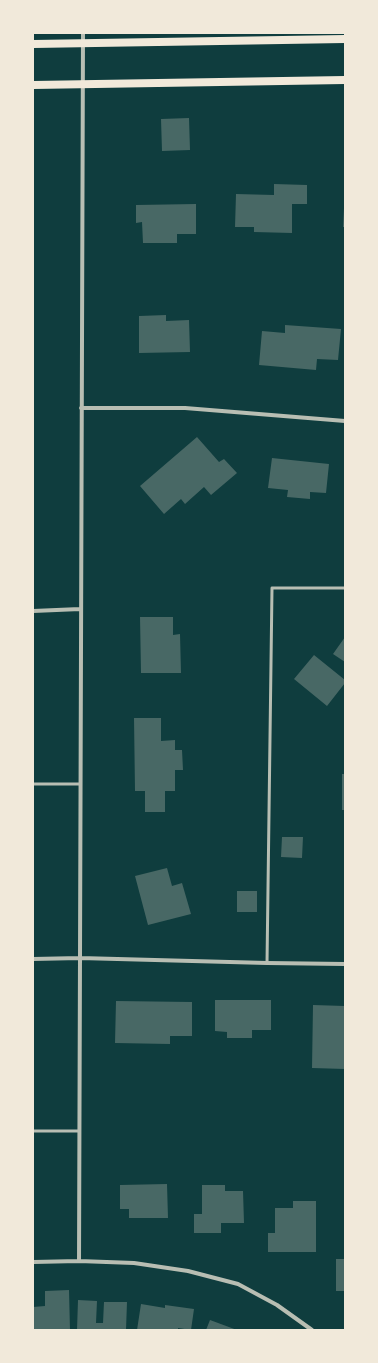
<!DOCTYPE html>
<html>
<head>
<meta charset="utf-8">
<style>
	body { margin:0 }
	#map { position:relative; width:378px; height:1363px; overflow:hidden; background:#0f3d3e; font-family:Lato,sans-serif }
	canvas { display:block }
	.frame { position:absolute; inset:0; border:34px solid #f1e9da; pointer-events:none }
</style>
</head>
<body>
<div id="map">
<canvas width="378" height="1363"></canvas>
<div class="frame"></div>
</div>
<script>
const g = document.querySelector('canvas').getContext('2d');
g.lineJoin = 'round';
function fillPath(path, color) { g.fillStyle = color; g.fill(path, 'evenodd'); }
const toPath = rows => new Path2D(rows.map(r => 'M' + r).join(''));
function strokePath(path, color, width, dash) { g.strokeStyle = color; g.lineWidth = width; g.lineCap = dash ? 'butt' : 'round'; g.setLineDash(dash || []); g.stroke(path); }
fillPath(toPath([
	[189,118,190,150,162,151,161,119],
	[274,184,307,185,307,204,292,204,292,233,254,232,254,227,235,227,236,194,274,195],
	[196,204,196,234,177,234,177,243,143,243,142,222,136,223,136,205],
	[344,208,345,208,345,227,343,227],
	[166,315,166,321,189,320,190,352,139,353,139,316],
	[285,325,341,329,338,360,317,359,316,370,259,365,262,331,285,333],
	[197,437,219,462,224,459,237,473,211,495,204,487,185,504,181,499,164,514,140,486],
	[272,458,329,464,326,493,310,492,310,499,287,497,288,490,268,488],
	[140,617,173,617,173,635,180,634,181,673,141,673],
	[345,637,345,662,333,654],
	[314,655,345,680,345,683,327,706,294,679],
	[134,718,161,718,161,741,175,740,175,750,182,750,183,770,175,770,175,791,165,791,165,812,145,812,145,791,135,791],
	[342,774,345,774,345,810,342,810],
	[282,837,303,837,302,858,281,857],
	[167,868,172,886,182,883,191,914,148,925,135,876],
	[237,891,257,891,257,912,237,912],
	[215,1000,271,1000,271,1030,252,1030,252,1038,227,1038,227,1032,215,1031],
	[116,1001,192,1002,192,1036,170,1036,170,1044,115,1043],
	[313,1005,345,1006,345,1069,312,1068],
	[167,1184,168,1218,129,1218,129,1209,120,1209,120,1185],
	[202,1185,225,1185,225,1191,243,1191,244,1223,221,1223,221,1233,194,1233,194,1214,202,1214],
	[293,1201,316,1201,316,1252,268,1252,268,1233,275,1233,275,1208,293,1208],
	[336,1259,345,1259,345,1291,336,1291],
	[69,1290,70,1330,33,1330,33,1307,45,1306,45,1291],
	[78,1300,97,1301,96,1323,103,1323,104,1302,127,1302,126,1330,77,1330],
	[141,1304,165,1308,165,1305,194,1309,191,1330,178,1328,178,1330,137,1330],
	[210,1320,237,1330,206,1330]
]), '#486865');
strokePath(toPath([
	[33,784,80,784],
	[267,963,272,588,345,588],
	[33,1131,79,1131]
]), '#b8beb3', 3);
strokePath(toPath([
	[81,408,185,408,345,421],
	[33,611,80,609],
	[33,959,80,958,267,963,345,964],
	[79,1261,83,33],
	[33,1262,79,1261,134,1263,188,1271,238,1284,277,1305,312,1330]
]), '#b8beb3', 4);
strokePath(toPath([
	[33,44,345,39],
	[33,85,345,80]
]), '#f1e9da', 8);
</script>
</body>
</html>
